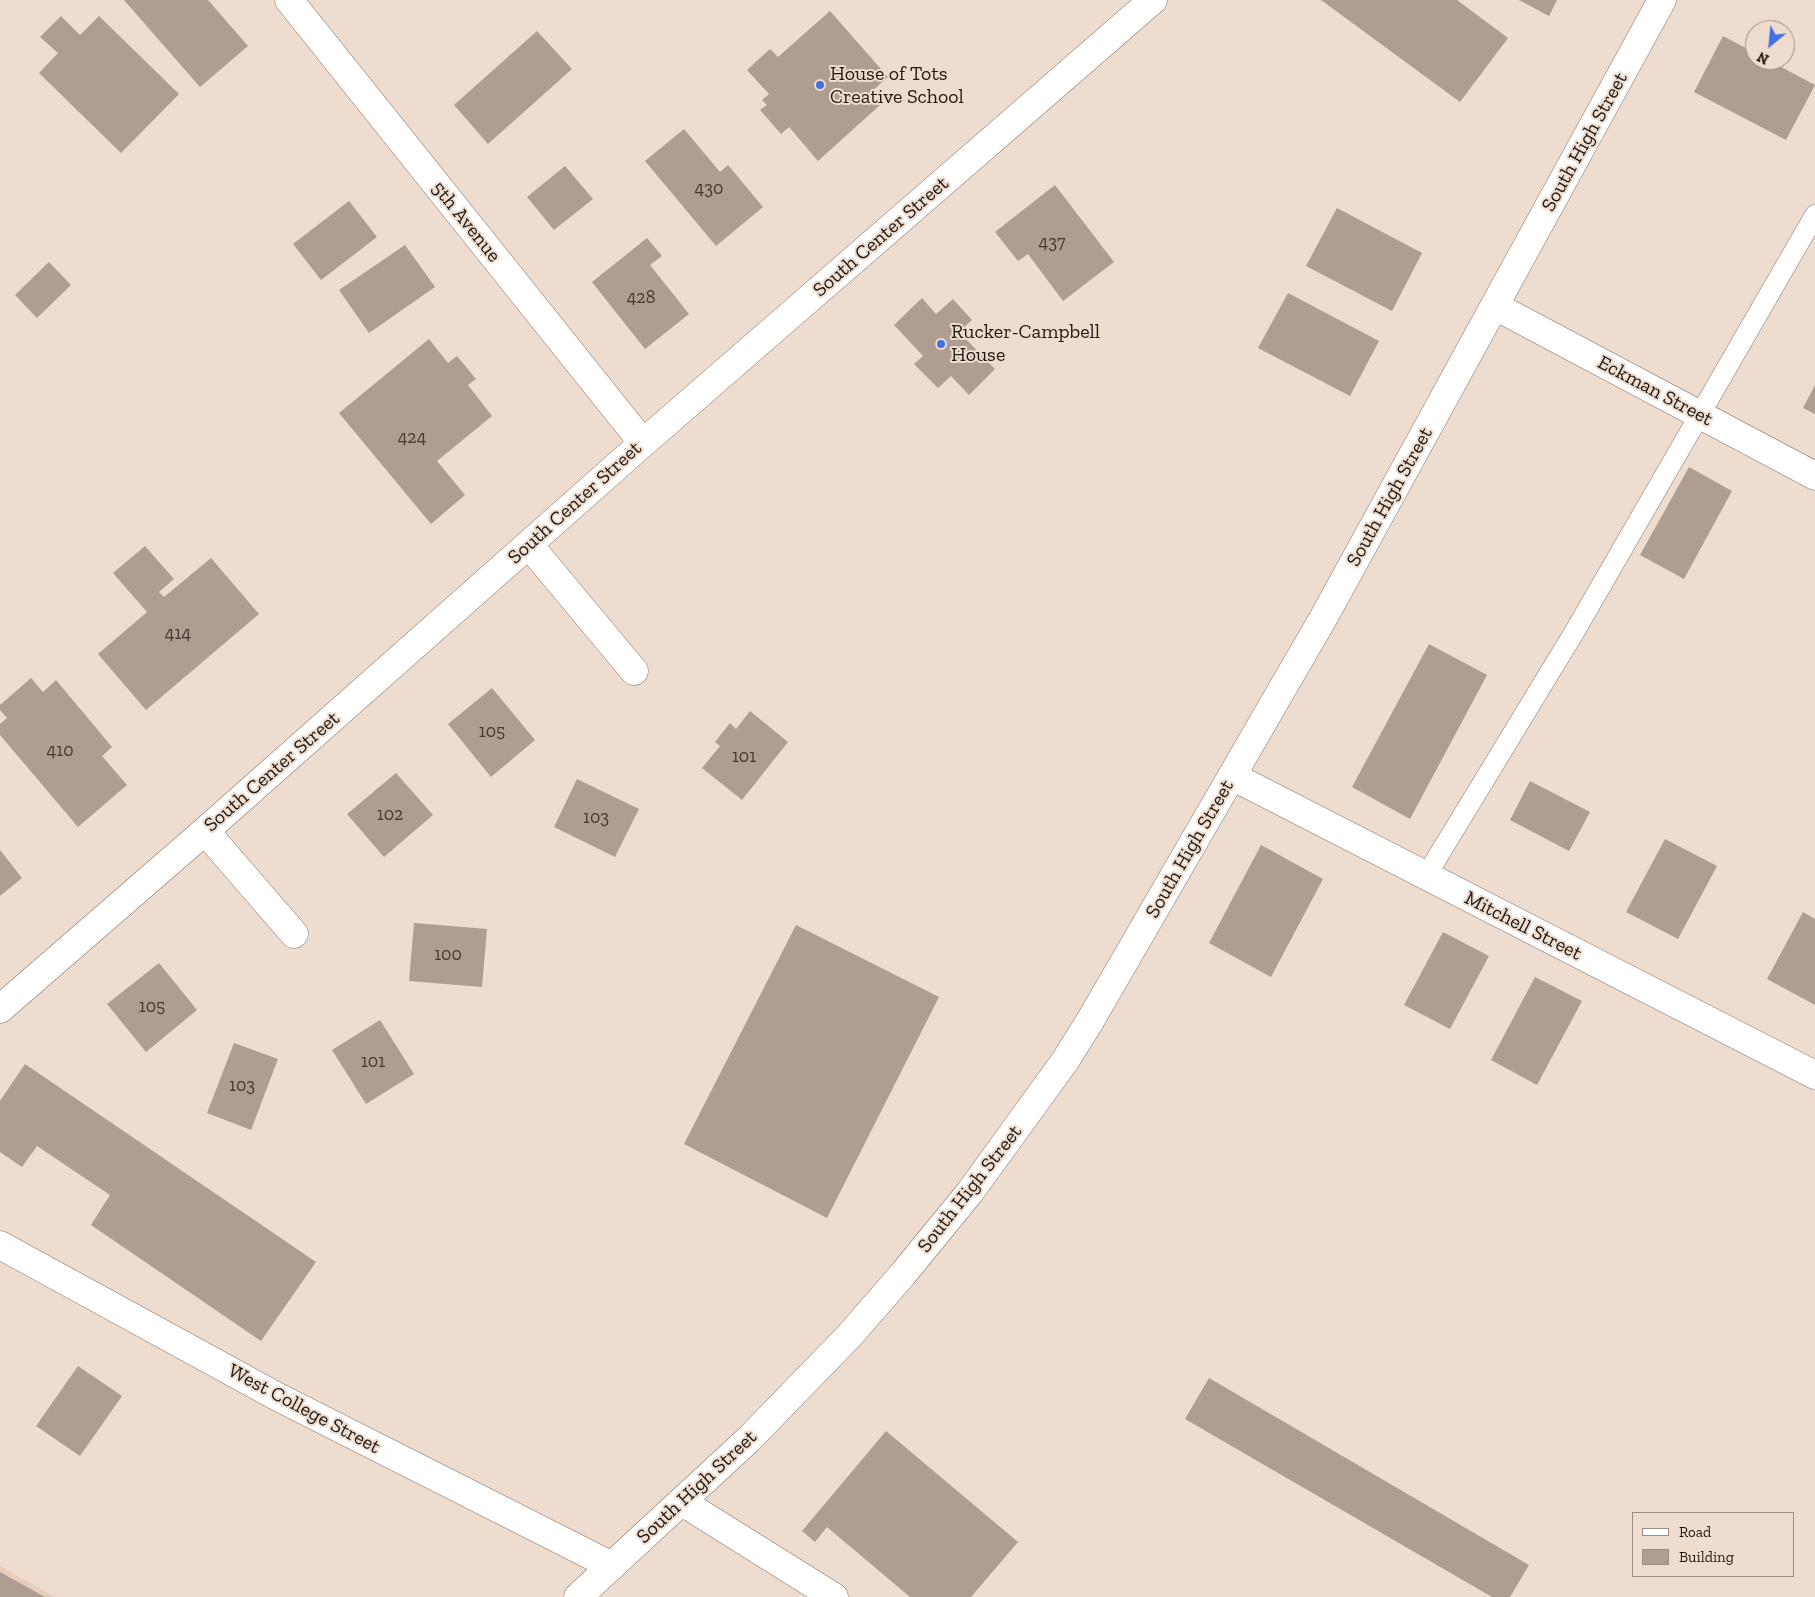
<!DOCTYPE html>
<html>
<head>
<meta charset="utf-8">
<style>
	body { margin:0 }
	#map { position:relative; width:1815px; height:1597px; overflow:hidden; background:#eedcce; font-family:"Zilla Slab",serif }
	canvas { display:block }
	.legend { position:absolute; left:1632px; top:1512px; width:162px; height:65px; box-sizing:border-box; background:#eedcce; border:1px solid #9c8e84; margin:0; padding:6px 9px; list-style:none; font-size:15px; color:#201914 }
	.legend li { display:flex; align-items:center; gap:10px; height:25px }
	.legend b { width:25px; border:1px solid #9c8e84 }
	.north { position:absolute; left:1745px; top:20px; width:50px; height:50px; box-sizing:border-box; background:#eedcce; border:1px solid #9c8e84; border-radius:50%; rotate:208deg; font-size:14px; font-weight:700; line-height:20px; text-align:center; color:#201914 }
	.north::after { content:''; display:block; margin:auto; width:18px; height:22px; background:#4470e2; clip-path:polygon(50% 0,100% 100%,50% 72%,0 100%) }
</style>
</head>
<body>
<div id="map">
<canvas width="1815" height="1597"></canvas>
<ul class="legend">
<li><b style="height:6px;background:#fff"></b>Road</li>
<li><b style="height:14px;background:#ae9d90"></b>Building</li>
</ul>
<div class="north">N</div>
</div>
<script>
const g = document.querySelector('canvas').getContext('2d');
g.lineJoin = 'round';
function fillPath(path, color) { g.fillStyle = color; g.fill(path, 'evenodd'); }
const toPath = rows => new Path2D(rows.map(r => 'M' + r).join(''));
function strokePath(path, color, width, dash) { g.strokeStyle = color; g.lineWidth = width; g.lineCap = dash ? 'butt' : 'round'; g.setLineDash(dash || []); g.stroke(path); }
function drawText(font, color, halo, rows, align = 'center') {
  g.font = font + ' "Zilla Slab",serif'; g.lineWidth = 4; g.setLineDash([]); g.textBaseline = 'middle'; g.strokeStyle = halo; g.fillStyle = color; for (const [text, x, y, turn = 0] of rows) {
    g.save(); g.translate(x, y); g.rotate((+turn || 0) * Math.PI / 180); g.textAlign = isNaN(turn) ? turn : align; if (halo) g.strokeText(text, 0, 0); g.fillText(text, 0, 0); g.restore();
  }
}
fillPath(toPath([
	[0,1566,55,1597,0,1597]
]), '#e7cebc');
fillPath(toPath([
	[124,0,208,0,248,46,200,87],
	[1321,0,1457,0,1508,38,1460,102],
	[1519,0,1557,0,1549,16],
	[830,11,888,77,870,93,880,105,818,161,789,127,781,134,760,110,767,105,762,100,769,94,747,70,770,49,778,57],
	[61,16,80,35,99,16,179,94,121,153,39,73,58,53,40,37],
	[537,31,572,69,488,144,454,105],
	[1723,36,1755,53,1755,60,1768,60,1815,85,1786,140,1694,92],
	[684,129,720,172,728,165,763,207,716,246,645,161],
	[565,166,593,199,554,230,527,197],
	[1055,185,1114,262,1063,301,1028,254,1018,261,995,232],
	[349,201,377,237,321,280,293,244],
	[1337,208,1422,253,1392,311,1306,266],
	[647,238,662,256,650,265,689,314,645,349,592,282],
	[405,245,435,287,369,333,339,290],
	[49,262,71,285,37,318,15,295],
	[1288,293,1379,341,1350,396,1258,348],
	[922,298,936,314,953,299,972,320,959,332,995,369,969,395,951,376,938,388,914,364,923,356,894,325],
	[429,339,448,363,457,356,476,379,468,385,492,416,437,461,465,495,431,524,339,413],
	[1815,385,1815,414,1803,408],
	[1689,467,1732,491,1684,579,1640,555],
	[145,546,174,579,159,592,164,597,211,558,259,614,146,710,98,654,147,612,113,573],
	[1429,644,1487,675,1410,819,1352,787],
	[31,678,43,692,56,680,112,747,102,756,127,785,78,827,0,735,0,724,7,718,0,710,0,705],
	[492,688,535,740,491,777,448,724],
	[750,711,788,742,742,800,702,768,720,746,715,742,730,723,736,729],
	[396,773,433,815,384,857,347,814],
	[577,779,639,809,615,857,554,827],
	[1530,781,1590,812,1569,851,1510,820],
	[1665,839,1717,866,1678,939,1626,912],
	[1261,845,1323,879,1271,977,1209,943],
	[0,850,22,878,0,896],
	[1803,912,1815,919,1815,1005,1767,979],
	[414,923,487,929,482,987,409,981],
	[796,925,939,997,827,1218,684,1144],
	[1443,932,1489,956,1450,1029,1404,1005],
	[159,963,197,1010,146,1052,107,1004],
	[1535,977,1582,1001,1537,1085,1491,1060],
	[380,1020,414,1074,366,1104,332,1050],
	[234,1043,278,1059,251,1130,207,1113],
	[25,1064,316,1262,261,1341,91,1225,110,1195,37,1146,22,1167,0,1152,0,1101],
	[78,1366,122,1396,80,1456,36,1426],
	[1209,1378,1529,1565,1510,1597,1492,1597,1185,1419],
	[886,1431,1018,1542,971,1597,910,1597,827,1527,815,1542,802,1531],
	[0,1572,45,1597,0,1597]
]), '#ae9d90');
const lane = toPath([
	[1426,876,1575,631,1815,215]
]);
const street = toPath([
	[289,0,643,443],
	[1495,306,1815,476],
	[529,545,634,671],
	[1232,776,1815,1075],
	[205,831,294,934],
	[0,1009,205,831,643,443,1153,0],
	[0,1245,276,1396,612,1566],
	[682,1502,834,1597]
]);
const secondary = toPath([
	[578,1597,749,1439,850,1335,903,1274,970,1192,1065,1061,1090,1021,1325,615,1662,0]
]);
strokePath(lane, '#867569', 21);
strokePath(street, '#867569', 29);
strokePath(secondary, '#867569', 29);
strokePath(lane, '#fff', 20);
strokePath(street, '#fff', 28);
strokePath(secondary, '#fff', 28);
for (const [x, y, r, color] of [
	[820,85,5,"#4470e2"],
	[941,344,5,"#4470e2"]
]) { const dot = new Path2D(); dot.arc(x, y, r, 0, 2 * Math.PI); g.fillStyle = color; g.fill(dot); strokePath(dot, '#eedcce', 2); }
drawText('18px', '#443a33', null, [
	["430",709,189],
	["437",1052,243],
	["428",641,298],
	["424",412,438],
	["414",178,634],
	["105",492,732],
	["410",60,751],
	["101",744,757],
	["102",390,815],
	["103",596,818],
	["100",448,955],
	["105",152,1007],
	["101",373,1062],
	["103",242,1086]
]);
drawText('20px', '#201914', '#eedcce', [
	["House of Tots",830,74],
	["Creative School",830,97],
	["Rucker-Campbell",951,332],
	["House",951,355]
], 'left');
drawText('20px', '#201914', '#eedcce', [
	["South High Street",1585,142,-61],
	["5th Avenue",466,222,51],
	["South Center Street",881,237,-41],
	["Eckman Street",1655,391,28],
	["South High Street",1390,497,-61],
	["South Center Street",575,503,-42],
	["South Center Street",272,772,-41],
	["South High Street",1190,849,-60],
	["Mitchell Street",1523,926,27],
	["South High Street",970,1189,-52],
	["West College Street",304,1409,28],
	["South High Street",697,1487,-43]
]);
</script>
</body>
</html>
